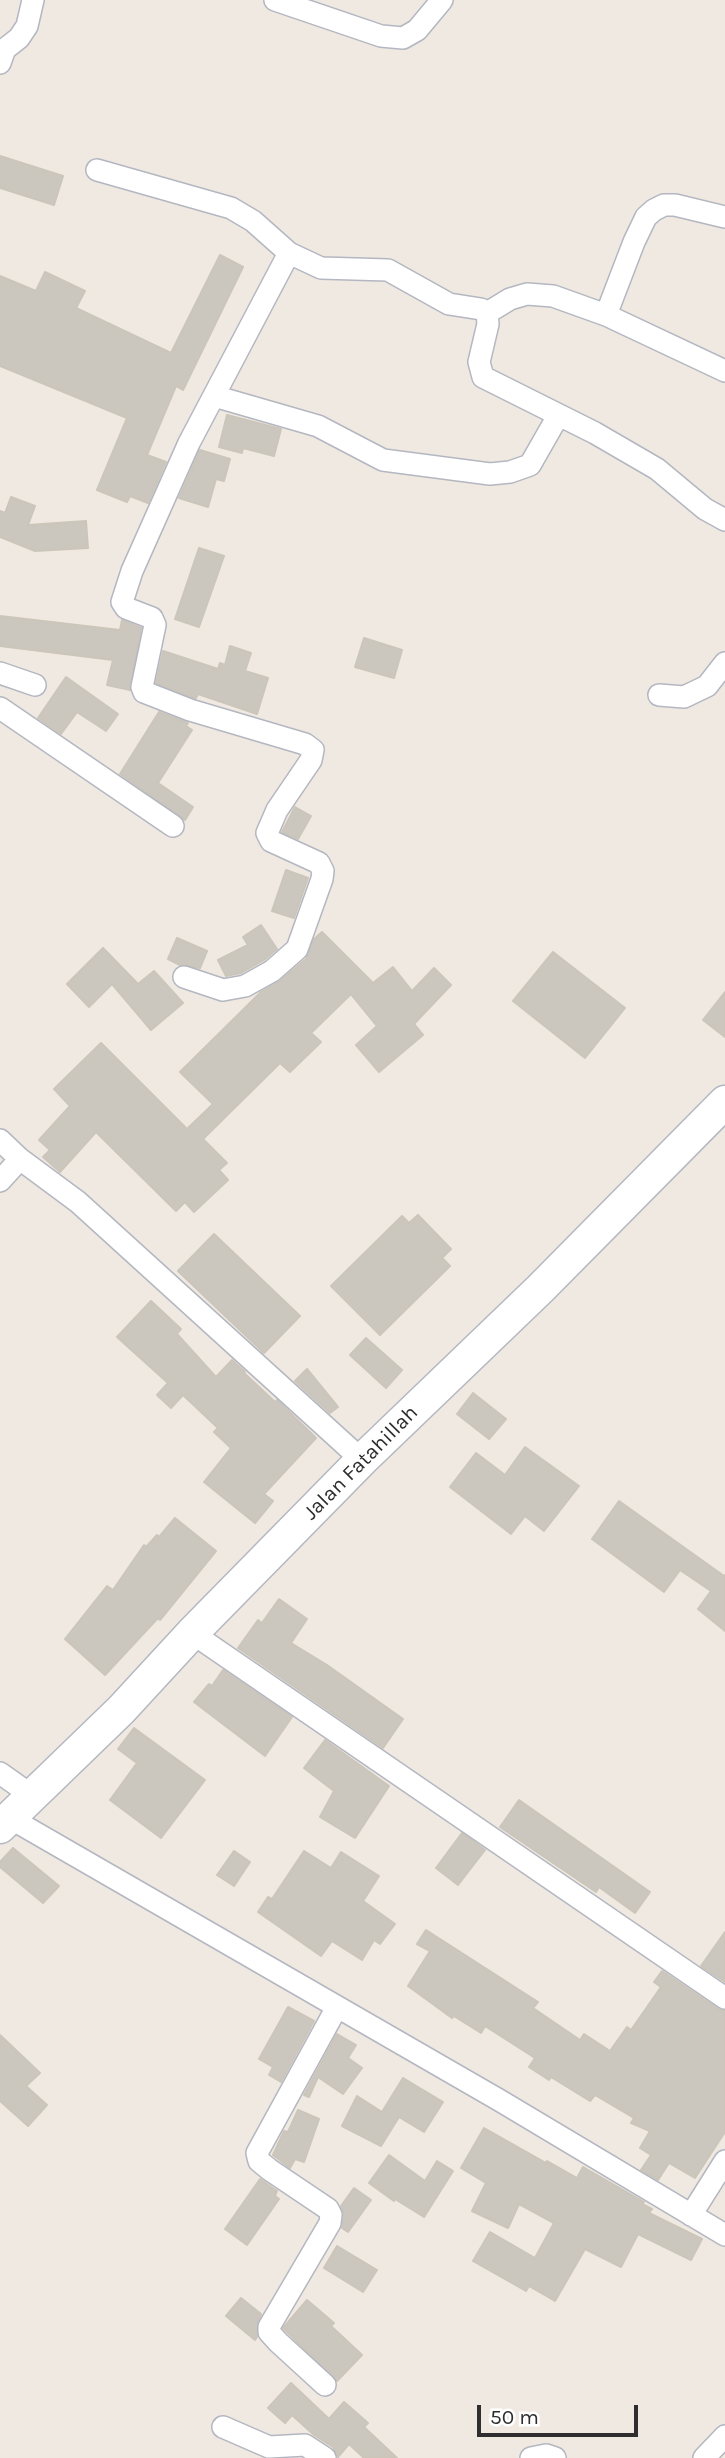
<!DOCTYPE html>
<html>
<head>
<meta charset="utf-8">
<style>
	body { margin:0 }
	#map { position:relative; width:725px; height:2458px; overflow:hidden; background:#efe9e1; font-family:Karla,sans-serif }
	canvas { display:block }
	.scale { position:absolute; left:477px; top:2405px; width:161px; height:32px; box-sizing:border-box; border:4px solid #2e2e2e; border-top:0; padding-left:9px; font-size:21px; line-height:24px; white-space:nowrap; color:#2e2e2e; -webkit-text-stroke:5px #fff; paint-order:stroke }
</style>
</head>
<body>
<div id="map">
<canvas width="725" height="2458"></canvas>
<div class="scale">50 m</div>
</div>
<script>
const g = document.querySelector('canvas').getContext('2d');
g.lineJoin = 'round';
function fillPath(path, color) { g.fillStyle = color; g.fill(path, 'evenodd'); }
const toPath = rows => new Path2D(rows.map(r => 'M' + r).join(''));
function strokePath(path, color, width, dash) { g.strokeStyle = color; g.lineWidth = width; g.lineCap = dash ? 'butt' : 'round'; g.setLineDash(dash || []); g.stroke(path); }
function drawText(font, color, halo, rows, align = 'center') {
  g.font = font + ' Karla,sans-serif'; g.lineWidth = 5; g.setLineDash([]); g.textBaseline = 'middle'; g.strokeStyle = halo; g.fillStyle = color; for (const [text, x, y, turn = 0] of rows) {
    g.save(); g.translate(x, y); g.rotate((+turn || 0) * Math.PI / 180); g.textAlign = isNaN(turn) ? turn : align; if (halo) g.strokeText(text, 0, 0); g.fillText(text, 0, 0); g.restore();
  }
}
const building = toPath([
	[0,156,63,176,54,205,0,188,0,156],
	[220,255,243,267,183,390,176,386,147,455,166,462,148,503,130,496,127,502,97,490,127,418,0,366,0,276,36,291,45,272,85,291,76,308,171,353,220,255],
	[227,415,281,429,274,456,243,448,242,453,219,447,227,415],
	[200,450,230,459,224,481,216,479,208,507,179,498,200,450],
	[11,497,35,506,28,525,86,521,88,548,35,551,0,537,0,511,5,513,11,497],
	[199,548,224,556,199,627,175,619,199,548],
	[0,616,120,630,122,620,141,628,130,690,107,685,113,660,0,646,0,616],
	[364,638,402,650,394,678,355,667,364,638],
	[230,646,251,653,245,671,268,678,257,714,198,694,196,698,194,698,156,683,163,651,218,669,220,663,225,665,230,646],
	[66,677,118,714,106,731,77,712,61,734,38,718,66,677],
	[159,712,188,723,186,726,192,730,158,783,193,807,185,820,120,774,159,712],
	[295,807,311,816,298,839,282,832,295,807],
	[286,870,308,878,294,918,272,911,286,870],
	[261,925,277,949,264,960,241,973,226,976,218,960,248,945,243,937,261,925],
	[322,932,373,983,393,967,412,991,434,968,451,985,414,1024,423,1035,379,1072,356,1045,377,1026,351,994,311,1033,321,1042,290,1072,280,1063,203,1139,227,1163,219,1170,228,1180,194,1212,185,1202,176,1211,96,1132,60,1172,43,1157,50,1150,39,1140,70,1106,54,1089,101,1043,187,1129,213,1104,180,1072,261,992,280,981,306,959,314,939,322,932],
	[177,938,207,951,200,968,180,965,168,959,177,938],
	[103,948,138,984,154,971,183,1003,151,1030,112,984,89,1007,67,984,103,948],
	[553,952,625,1008,585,1058,513,1001,553,952],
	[725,992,725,1037,703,1020,725,992],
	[418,1215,451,1249,442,1258,450,1266,380,1335,331,1286,402,1216,409,1223,418,1215],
	[214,1234,300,1316,264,1353,178,1271,214,1234],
	[151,1301,181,1329,177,1334,216,1377,232,1360,245,1372,244,1373,275,1402,277,1400,316,1438,264,1494,273,1501,255,1523,204,1482,231,1448,214,1432,218,1428,183,1395,171,1408,157,1395,168,1383,117,1337,151,1301],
	[366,1338,402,1370,386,1388,350,1355,366,1338],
	[307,1369,338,1407,330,1413,295,1381,307,1369],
	[473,1393,506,1419,489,1439,457,1414,473,1393],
	[525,1447,579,1486,544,1531,525,1516,511,1534,450,1487,476,1453,505,1475,525,1447],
	[619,1501,724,1576,725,1575,725,1631,698,1609,711,1591,680,1570,664,1592,592,1539,619,1501],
	[175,1518,216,1551,160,1620,158,1618,105,1675,65,1639,107,1586,113,1590,144,1545,146,1547,157,1535,159,1537,175,1518],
	[279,1599,307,1619,291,1643,327,1665,403,1719,383,1748,238,1648,258,1620,262,1623,279,1599],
	[223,1670,292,1717,265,1756,194,1702,209,1684,212,1686,223,1670],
	[134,1728,205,1780,161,1838,110,1800,137,1763,118,1749,134,1728],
	[325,1740,389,1786,355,1838,320,1817,334,1791,304,1768,325,1740],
	[519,1800,650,1892,635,1913,599,1887,596,1892,500,1827,519,1800],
	[462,1833,485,1850,458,1885,436,1868,462,1833],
	[13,1848,59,1886,43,1903,0,1867,0,1862,13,1848],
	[234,1851,250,1862,234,1886,217,1875,234,1851],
	[304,1851,331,1868,341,1852,379,1876,363,1901,395,1924,380,1944,374,1940,362,1960,332,1941,321,1956,258,1912,268,1897,272,1899,304,1851],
	[426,1930,538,2002,533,2008,580,2040,584,2034,610,2051,627,2027,631,2030,661,1987,654,1982,662,1971,718,2009,725,2011,725,2132,695,2178,669,2163,658,2180,641,2170,651,2155,640,2148,650,2131,631,2123,634,2118,595,2095,590,2101,551,2077,549,2080,529,2067,535,2058,485,2026,481,2033,454,2016,452,2018,408,1986,430,1951,417,1944,426,1930],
	[725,1932,725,1982,701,1966,725,1932],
	[288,2007,314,2021,281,2082,269,2075,273,2067,259,2059,288,2007],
	[337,2034,356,2045,348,2058,362,2068,343,2094,318,2077,309,2097,304,2095,337,2034],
	[0,2035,40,2073,26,2086,47,2105,28,2126,0,2101,0,2035],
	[403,2078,443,2102,424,2132,399,2117,381,2146,342,2126,357,2096,382,2112,403,2078],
	[298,2110,319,2119,304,2162,295,2159,290,2168,273,2155,284,2131,288,2132,298,2110],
	[484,2128,546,2163,547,2161,577,2178,583,2167,644,2202,642,2204,652,2209,649,2213,702,2239,691,2260,638,2234,621,2267,585,2249,555,2301,529,2286,526,2291,473,2261,490,2232,535,2258,554,2223,519,2204,508,2228,472,2211,486,2183,461,2168,484,2128],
	[389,2155,425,2181,437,2161,453,2171,424,2217,395,2199,394,2201,369,2183,389,2155],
	[260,2179,277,2191,275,2196,279,2199,247,2245,225,2229,260,2179],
	[354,2188,371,2200,348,2232,342,2228,344,2216,341,2206,354,2188],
	[337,2246,377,2270,363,2292,324,2268,337,2246],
	[241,2298,261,2314,256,2326,257,2337,255,2340,226,2316,241,2298],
	[307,2300,334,2323,331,2326,362,2355,337,2381,283,2328,307,2300],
	[291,2383,329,2419,344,2402,368,2423,364,2427,397,2458,364,2458,349,2444,338,2457,333,2447,314,2435,292,2415,285,2423,268,2408,291,2383]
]);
fillPath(building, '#cbc7bf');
strokePath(building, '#cbc5ba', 2);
const street = toPath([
	[275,0,381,36,403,38,417,30,442,0],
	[0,63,5,49,19,38,27,26,33,0],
	[97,170,231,208,253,221,289,253,321,268,388,270,449,304,481,309,487,313,488,324,479,362,483,377,595,433,657,469,705,509,725,520],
	[487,313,510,299,527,294,553,296,606,315,725,371],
	[606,315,634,242,646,217,654,210,664,205,675,205,725,217],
	[214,396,318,426,383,460,490,474,510,472,530,465,558,416],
	[0,673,35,685],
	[659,695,684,697,707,686,725,663],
	[0,708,173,826],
	[184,977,223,990,245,986,272,971,297,949,322,879,323,871,319,863,271,841,267,833,277,810,311,760,313,750,305,744,190,710,144,692,142,687,155,625,152,618,126,608,122,602,132,571,189,443,289,253],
	[0,1140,20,1159,78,1202,362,1460],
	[0,1181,20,1159],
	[192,1633,725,1998],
	[0,1773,31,1795],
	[10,1818,499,2100,725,2235],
	[691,2215,725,2161],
	[325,2385,278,2342,269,2332,269,2327,330,2223,331,2215,328,2209,270,2170,259,2161,257,2153,337,2007],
	[223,2427,269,2447,305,2445,325,2458],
	[531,2458,546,2455,555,2458],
	[704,2458,725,2436]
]);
const secondary = toPath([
	[0,1827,121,1710,192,1633,362,1460,540,1289,725,1102]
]);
strokePath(street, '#b4b7c1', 24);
strokePath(secondary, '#b4b7c1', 35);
strokePath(street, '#fff', 21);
strokePath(secondary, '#fff', 32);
drawText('21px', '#2e2e2e', '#fff', [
	["Jalan Fatahillah",361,1463,-45]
]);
</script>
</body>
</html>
